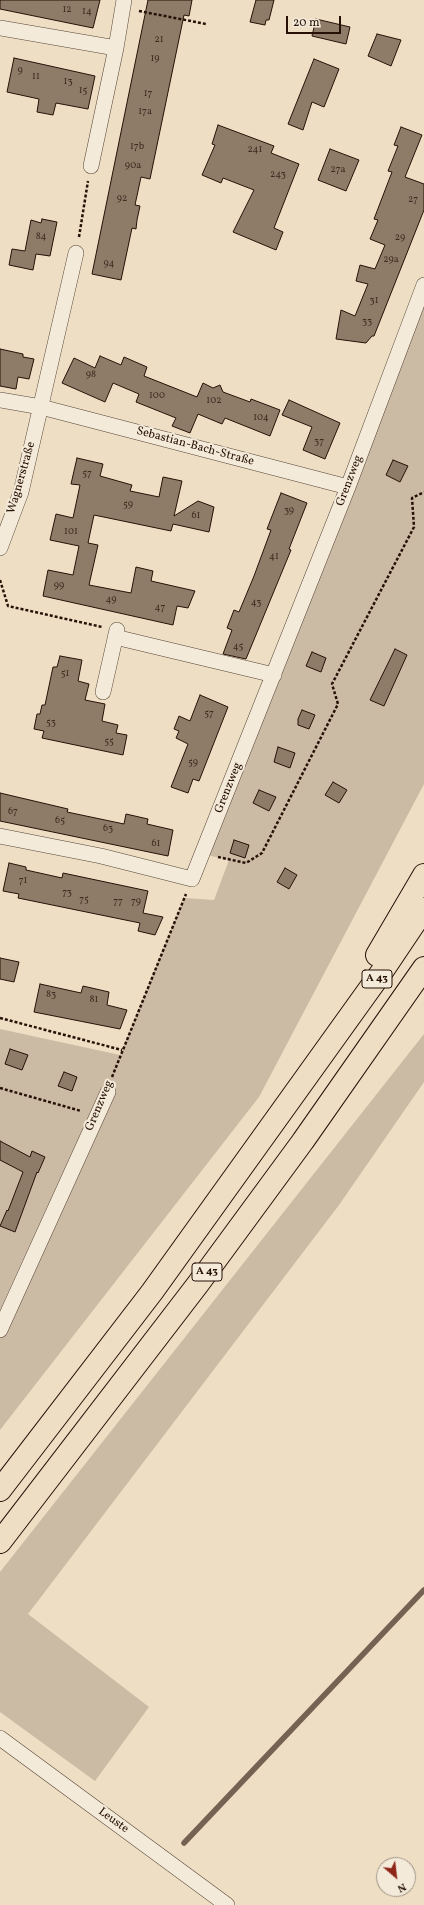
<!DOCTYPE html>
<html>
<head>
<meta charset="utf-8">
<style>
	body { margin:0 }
	#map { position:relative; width:424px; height:1905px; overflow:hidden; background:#eddec4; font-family:Vollkorn,serif }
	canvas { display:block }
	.north { position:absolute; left:376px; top:1857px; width:40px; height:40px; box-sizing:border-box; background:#f3ead9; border:1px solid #a19385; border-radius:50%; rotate:152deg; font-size:11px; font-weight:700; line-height:16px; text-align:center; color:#271107 }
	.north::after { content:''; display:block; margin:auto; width:14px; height:18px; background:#8f2418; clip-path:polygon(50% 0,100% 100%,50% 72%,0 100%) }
	.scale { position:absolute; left:286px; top:16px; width:55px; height:18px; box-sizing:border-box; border:2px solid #271107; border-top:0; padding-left:5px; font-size:12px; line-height:14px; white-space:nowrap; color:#271107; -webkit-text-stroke:3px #f3ead9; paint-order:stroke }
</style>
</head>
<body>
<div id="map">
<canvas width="424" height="1905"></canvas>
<div class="north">N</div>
<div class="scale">20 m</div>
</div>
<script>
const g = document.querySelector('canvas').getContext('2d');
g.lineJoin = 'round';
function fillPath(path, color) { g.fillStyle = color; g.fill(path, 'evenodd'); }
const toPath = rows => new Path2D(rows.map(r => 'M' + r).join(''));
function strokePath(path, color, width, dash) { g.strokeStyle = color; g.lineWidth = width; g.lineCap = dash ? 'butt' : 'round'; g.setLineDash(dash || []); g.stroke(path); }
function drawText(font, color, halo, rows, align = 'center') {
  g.font = font + ' Vollkorn,serif'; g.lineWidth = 4; g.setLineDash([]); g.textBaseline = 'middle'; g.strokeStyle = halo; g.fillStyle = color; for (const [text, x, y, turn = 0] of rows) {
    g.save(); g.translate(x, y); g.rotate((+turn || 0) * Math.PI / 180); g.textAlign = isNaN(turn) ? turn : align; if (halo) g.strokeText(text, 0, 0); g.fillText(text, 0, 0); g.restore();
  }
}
fillPath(toPath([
	[424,285,424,784,259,1097,0,1430,0,1029,120,1055,184,898,214,900,229,860,203,854],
	[424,1034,424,1082,339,1205,28,1614,149,1707,95,1781,0,1712,0,1572]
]), '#cbbba4');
strokePath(toPath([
	[184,1843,424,1590]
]), '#766252', 5.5);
const building = toPath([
	[0,0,100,0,93,28,0,9,0,0],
	[148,0,192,0,189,16,184,15,150,179,141,177,135,205,140,206,137,220,136,229,132,228,121,280,92,274,148,0],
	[256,0,274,0,269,20,266,20,265,25,250,22,256,0],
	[316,19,350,27,346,44,312,36,316,19],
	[377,34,401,40,391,66,368,56,377,34],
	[14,58,95,76,88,109,56,103,53,115,37,112,39,99,7,92,14,58],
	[314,59,339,69,324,107,312,102,303,130,288,124,314,59],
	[218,125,274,146,271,153,299,164,274,228,283,232,276,250,233,232,254,190,223,178,221,183,202,175,215,145,212,144,218,125],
	[401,127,422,135,405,177,424,184,424,210,374,336,372,336,366,343,336,339,341,310,355,316,368,284,356,281,360,265,375,269,385,245,370,239,378,220,374,219,392,172,388,171,398,146,394,145,401,127],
	[330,149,359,160,346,191,318,180,330,149],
	[42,219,57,222,50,256,36,254,33,270,9,265,12,249,25,251,31,220,41,223,42,219],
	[0,349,23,354,23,357,34,359,29,379,18,377,16,389,0,386,0,349],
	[100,356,121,365,124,357,147,367,144,376,197,397,203,383,213,388,220,385,223,392,250,402,251,399,280,410,270,436,225,418,222,424,198,414,190,433,172,426,176,418,136,402,139,394,113,383,105,402,62,383,74,358,95,368,100,356],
	[289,400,340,423,325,459,303,450,312,427,282,415,289,400],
	[77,458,103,464,100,476,132,485,130,491,159,497,163,477,182,481,174,516,198,501,214,507,209,532,173,524,171,531,94,515,88,543,98,545,89,585,131,593,136,567,153,571,151,581,195,591,188,608,177,606,173,625,43,596,48,570,73,575,79,546,50,540,56,514,73,518,80,485,71,484,77,458],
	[393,460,408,466,400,482,386,475,393,460],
	[281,493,307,503,289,549,291,550,246,659,223,654,232,630,227,628,234,610,239,612,254,576,271,530,267,529,281,493],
	[395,649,407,655,384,706,370,700,395,649],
	[312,652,326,658,321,672,306,666,312,652],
	[60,656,82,660,78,681,89,684,85,700,105,704,102,721,118,725,116,733,127,735,123,755,42,738,44,731,34,729,37,714,40,714,42,705,45,705,53,667,57,667,60,656],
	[200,695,228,707,199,781,193,779,188,793,171,787,188,744,176,738,179,731,174,729,179,716,190,721,200,695],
	[302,710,315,715,309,729,298,725,298,719,302,710],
	[278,747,295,753,290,768,274,762,278,747],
	[333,782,347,790,339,803,325,795,333,782],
	[259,790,276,797,269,811,253,803,259,790],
	[0,793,68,809,67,812,124,824,126,814,148,819,147,824,173,830,168,856,0,821,0,793],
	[234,840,249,845,245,858,230,853,234,840],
	[9,863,26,867,26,870,62,878,63,873,148,891,143,913,163,917,155,935,138,931,140,923,18,898,19,894,3,891,9,863],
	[285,868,297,875,289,889,277,882,285,868],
	[0,958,19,962,14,982,0,979,0,958],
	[40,984,81,993,83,986,109,992,107,1005,127,1010,120,1029,34,1012,40,984],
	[10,1049,28,1055,22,1070,5,1064,10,1049],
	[64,1072,77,1077,72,1091,58,1086,64,1072],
	[0,1141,30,1157,32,1151,45,1157,38,1173,37,1172,15,1232,0,1226,7,1210,8,1211,23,1172,0,1160,0,1141]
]);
fillPath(building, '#8e7c69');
strokePath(building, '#271107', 1);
const minor = toPath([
	[0,28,116,48,91,166],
	[116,48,124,0],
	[0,400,41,407,348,487],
	[0,548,21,492,76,253],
	[115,637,274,675],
	[103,692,117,630],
	[0,836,101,856,192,879,348,487,424,285],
	[0,1330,108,1092],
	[0,1738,227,1905]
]);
const motorway = toPath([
	[377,955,424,875],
	[0,1490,152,1292,381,973,424,909],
	[0,1542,198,1284,303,1141,424,968]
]);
strokePath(minor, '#584436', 16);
strokePath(motorway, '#271107', 24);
strokePath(toPath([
	[139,11,206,24],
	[79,237,88,181],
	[0,580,8,606,102,627],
	[218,857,246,863,262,853,338,704,332,684,414,527,412,498,424,492],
	[0,1018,122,1050],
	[112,1077,186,894],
	[0,1088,81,1111]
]), '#271107', 2.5, [3, 2]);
strokePath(minor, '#f3ead9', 15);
strokePath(motorway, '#eddec4', 22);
drawText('10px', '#412c20', null, [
	["12",67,10],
	["14",87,12],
	["21",159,40],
	["19",155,59],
	["9",20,71],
	["11",36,77],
	["13",68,82],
	["15",83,91],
	["17",148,94],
	["17a",145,112],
	["17b",137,147],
	["241",255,150],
	["90a",133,166],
	["27a",338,170],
	["243",278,175],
	["92",122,199],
	["27",413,200],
	["84",41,237],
	["29",400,238],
	["29a",391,260],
	["94",109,264],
	["31",374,301],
	["33",367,322],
	["98",91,375],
	["100",157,396],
	["102",214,401],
	["104",261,418],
	["37",319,442],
	["57",87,474],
	["59",128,505],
	["39",289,511],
	["61",196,516],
	["101",71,532],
	["41",274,557],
	["99",59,586],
	["49",111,600],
	["43",256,603],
	["47",160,608],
	["45",238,647],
	["51",65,674],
	["57",209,714],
	["53",51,723],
	["55",109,742],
	["59",193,763],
	["67",13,812],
	["65",60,821],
	["63",108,829],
	["61",156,844],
	["71",23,881],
	["73",67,893],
	["75",84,900],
	["77",118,902],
	["79",136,902],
	["83",51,995],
	["81",94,1000]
]);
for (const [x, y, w] of [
	[377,979,30],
	[207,1272,30]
]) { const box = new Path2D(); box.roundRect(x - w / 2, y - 9, w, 18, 3); g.fillStyle = '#f3ead9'; g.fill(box); strokePath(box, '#271107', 1); }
drawText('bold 11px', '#271107', null, [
	["A 43",377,979],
	["A 43",207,1272]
]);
drawText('12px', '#271107', '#f3ead9', [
	["Sebastian-Bach-Straße",195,447,15],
	["Wagnerstraße",22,478,-74],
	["Grenzweg",350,481,-69],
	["Grenzweg",229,788,-68],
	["Grenzweg",100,1106,-67],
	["Leuste",113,1821,36]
]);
</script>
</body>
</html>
